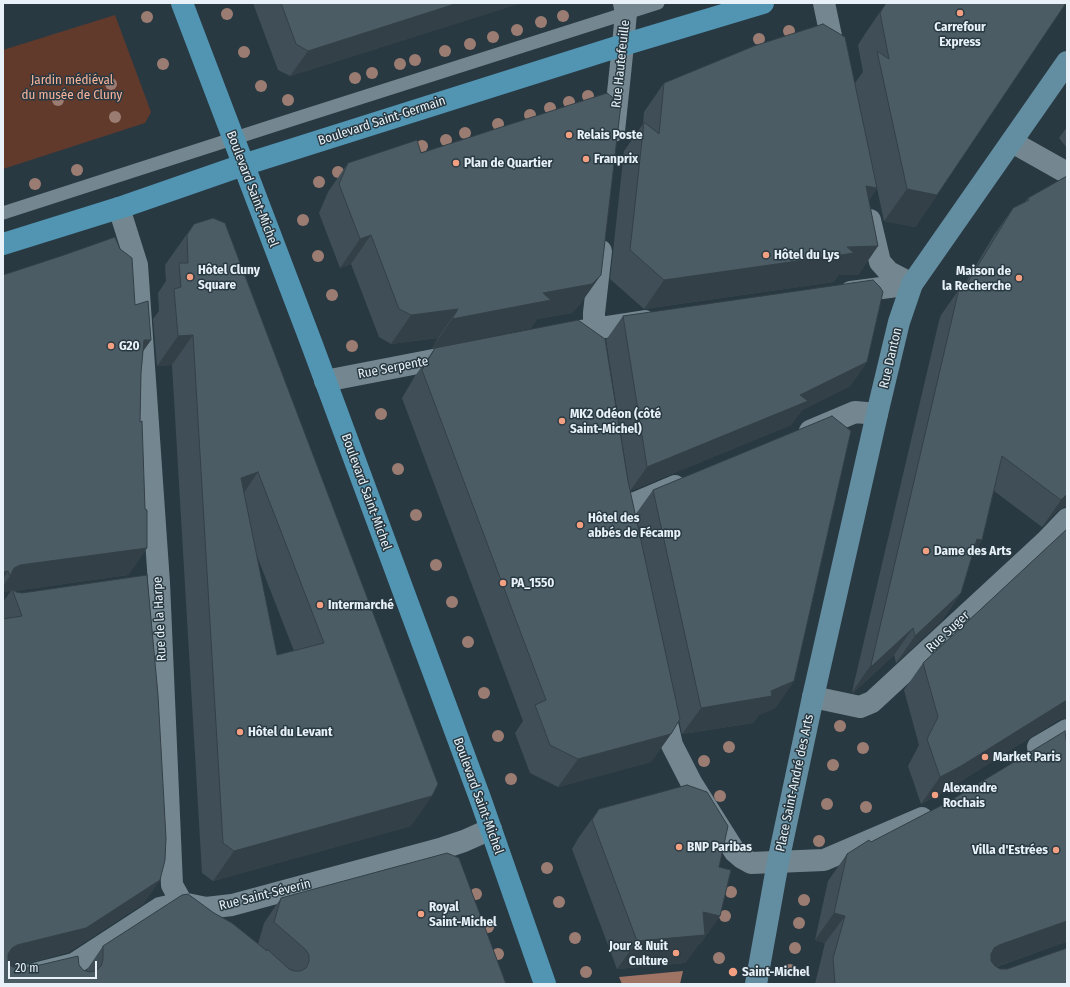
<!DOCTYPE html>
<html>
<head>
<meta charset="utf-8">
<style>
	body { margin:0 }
	#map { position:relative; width:1070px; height:987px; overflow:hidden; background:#293942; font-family:"Fira Sans Condensed",sans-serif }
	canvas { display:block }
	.frame { position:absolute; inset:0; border:4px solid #e7f1f7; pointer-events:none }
	.scale { position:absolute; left:8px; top:961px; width:89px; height:18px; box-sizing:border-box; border:2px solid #e7f1f7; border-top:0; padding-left:5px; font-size:12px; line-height:14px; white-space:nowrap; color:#e7f1f7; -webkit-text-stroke:3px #293942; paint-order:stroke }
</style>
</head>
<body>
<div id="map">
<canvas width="1070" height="987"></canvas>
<div class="frame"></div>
<div class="scale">20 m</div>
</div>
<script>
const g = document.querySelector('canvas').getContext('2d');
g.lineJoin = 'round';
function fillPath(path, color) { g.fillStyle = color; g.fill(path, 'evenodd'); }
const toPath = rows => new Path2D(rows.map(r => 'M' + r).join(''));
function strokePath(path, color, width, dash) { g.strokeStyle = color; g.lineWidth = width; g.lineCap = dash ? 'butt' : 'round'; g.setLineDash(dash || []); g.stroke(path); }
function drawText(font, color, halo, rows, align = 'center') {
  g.font = font + ' "Fira Sans Condensed",sans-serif'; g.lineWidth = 3; g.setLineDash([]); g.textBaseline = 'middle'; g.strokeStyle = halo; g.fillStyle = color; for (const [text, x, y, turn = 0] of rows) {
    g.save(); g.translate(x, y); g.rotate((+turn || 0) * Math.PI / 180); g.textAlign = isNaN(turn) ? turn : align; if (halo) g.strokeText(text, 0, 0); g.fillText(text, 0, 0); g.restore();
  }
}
fillPath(toPath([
	[115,15,151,112,145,123,3,169,3,50]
]), '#613a2c');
fillPath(toPath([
	[683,971,680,984,622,984,619,977]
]), '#9f7464');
strokePath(toPath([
	[3,213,294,119,658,3]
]), '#748790', 13);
strokePath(toPath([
	[824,3,835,55],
	[614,131,623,45,626,13,624,3],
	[1012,142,1067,173],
	[119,208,137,265,159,583,172,885,182,903,200,918],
	[870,220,880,262,889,272,912,284],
	[851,292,912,284],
	[580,331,645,321],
	[596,360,594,346,594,313,601,251],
	[325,381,454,356],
	[810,431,855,412,877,414],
	[620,507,635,503,675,486],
	[813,697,860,707,872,702,1046,541,1067,519],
	[663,706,672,745,692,784,735,852,742,858,751,863,824,860,922,818],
	[1038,747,1067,730],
	[3,982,74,964,160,908,182,903,206,908,232,905,443,848,464,841,491,829]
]), '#748790', 22);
strokePath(toPath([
	[756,984,778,862,813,697,877,414,899,322,912,284,1067,62]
]), '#638ea1', 22);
strokePath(toPath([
	[182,3,311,342,480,798,545,984],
	[3,244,125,206,243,165,623,45,763,3]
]), '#5195b3', 22);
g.fillStyle = '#9b7c72';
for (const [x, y] of [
	[227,14],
	[563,16],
	[147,17],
	[541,22],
	[517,30],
	[789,31],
	[493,37],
	[759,39],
	[470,44],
	[445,51],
	[244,52],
	[415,60],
	[163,64],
	[400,64],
	[372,73],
	[355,78],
	[111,84],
	[261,86],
	[588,96],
	[58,100],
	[288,100],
	[569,102],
	[550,108],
	[530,115],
	[115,117],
	[498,124],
	[465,133],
	[446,140],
	[422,146],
	[77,170],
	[338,172],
	[319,182],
	[35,184],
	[303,220],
	[318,256],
	[332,295],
	[352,346],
	[381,414],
	[398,469],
	[416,515],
	[436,565],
	[452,602],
	[468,642],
	[484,693],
	[840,726],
	[498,736],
	[729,747],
	[863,748],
	[704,761],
	[833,765],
	[511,779],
	[720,796],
	[827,804],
	[866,807],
	[819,841],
	[547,868],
	[731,892],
	[476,894],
	[804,900],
	[559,902],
	[725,916],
	[799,923],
	[488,927],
	[575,938],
	[795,948],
	[498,954],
	[719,958],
	[790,970],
	[586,972]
]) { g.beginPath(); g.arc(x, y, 6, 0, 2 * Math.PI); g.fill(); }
fillPath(toPath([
	[253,3,521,3,290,76,278,70],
	[886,3,937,195,915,227,884,221,877,188,869,200,878,246,858,275,838,275,834,282,644,309,610,279,624,151,643,124,644,112,664,83,855,83,863,72,858,45,865,34],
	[1067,127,1067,148,1059,138],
	[421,153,581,303,572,313,537,319,531,328,432,348,438,338,391,344,379,337,351,264,340,268,319,213,328,192,348,163],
	[1067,176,1067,507,1064,507,1058,510,1042,527,994,491,982,540,973,554,961,593,942,620,896,663,894,655,853,693,852,692,939,321,941,315,960,288,963,287,994,235,1013,208,1024,203,1028,198],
	[194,224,411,826,213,881,202,873,172,365,157,366,153,319,159,311,158,293,166,281,165,265],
	[255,551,294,651,277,655],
	[3,275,135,305,151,340,143,351,141,373,140,422,147,548,128,575,14,591,160,880,143,904,69,952,13,967,17,969,23,969,79,965,83,970,86,971,103,946,214,913,258,944,264,923,281,898,506,984,3,984,3,602,11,591,3,592],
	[623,316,867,362,850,386,802,410,791,425,630,491,606,340],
	[435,348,628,481,635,515,653,490,794,681,775,708,759,715,753,723,682,734,679,720,671,734,651,762,558,787,530,773,515,733,523,721,402,398,415,376],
	[1067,529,1067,718,1060,719,942,793,921,804,908,766,919,745,904,690,923,663],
	[1067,746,1067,943,1063,943,996,967,1000,969,1067,984,815,984,825,943,815,940,828,881,847,854],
	[599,809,719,867,720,916,700,944,699,944,685,963,617,969,572,849,579,837]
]), '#404f57');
fillPath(toPath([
	[3,3,10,3,3,5],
	[458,3,521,3,290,76,308,51],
	[866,186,877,188,857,216],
	[907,189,937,195,915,227,884,221],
	[371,235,351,264,340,268,360,239],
	[878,246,858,275,838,275,834,282,644,309,664,280,847,247],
	[601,275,581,303,572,313,537,319,531,328,432,348,452,319,543,293],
	[458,309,438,338,391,344,411,315],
	[193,335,172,365,157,366,178,336],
	[144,340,151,340,132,367],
	[867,362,850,386,802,410,791,425,630,491,647,467,800,395],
	[258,472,237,503,241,478],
	[1067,494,1067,507,1064,507,1058,510,1042,527,1061,500],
	[977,539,982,540,963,567],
	[147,548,128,575,13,591,12,589,11,591,3,592,3,586,10,576,14,568,20,565],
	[8,571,3,579,3,572],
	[961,593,942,620,896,663,915,636],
	[913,628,894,655,853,693,852,692,871,665],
	[794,681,775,708,759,715,753,723,682,734,701,708,771,691],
	[1067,700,1067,718,1060,719,942,793,921,804,940,777],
	[671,734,651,762,558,787,578,759],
	[432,796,411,826,213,881,234,851],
	[160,880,143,904,69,952,3,969,3,961,12,948],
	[703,912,720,916,700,944,699,944,685,963,617,969,637,941],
	[834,913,845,916,825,943,815,940],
	[1067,921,1067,943,1063,943,980,972,994,948,999,945]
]), '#344047');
const building = toPath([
	[281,3,458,3,308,51,296,44,281,3],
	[886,3,1066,3,937,195,907,189,877,51,889,59,880,13,886,3],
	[823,24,845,37,877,188,866,186,878,246,847,247,854,253,664,280,630,250,644,122,659,134,664,83,754,46,823,24],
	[607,93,621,104,601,275,592,284,543,293,551,300,452,319,458,309,411,315,399,309,371,235,360,239,339,184,348,163,417,140,421,153,607,93],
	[1067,176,1067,494,1061,500,1002,456,982,540,977,539,961,593,915,636,913,628,872,666,871,665,958,293,960,288,966,285,1013,208,1029,200,1028,198,1067,176],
	[213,218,225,223,438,784,432,796,234,851,223,843,193,335,178,336,174,289,181,287,179,263,188,263,187,235,194,224,213,218],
	[258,472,324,643,277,655,241,478,258,472],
	[115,237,120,249,132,258,135,305,148,301,151,340,144,340,141,373,140,422,142,421,145,509,147,510,147,548,20,565,14,568,10,576,8,571,3,572,3,275,64,255,115,237],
	[873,280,880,287,883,292,867,362,800,395,808,401,647,467,623,316,873,280],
	[578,320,605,339,628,481,680,719,671,734,578,759,550,745,535,705,546,700,422,370,435,348,578,320],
	[832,416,851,431,794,681,771,691,772,696,701,708,653,490,832,416],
	[1067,529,1067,700,961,766,940,777,927,739,938,717,923,663,1067,529],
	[147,575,158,695,166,838,165,860,160,880,86,928,17,945,12,948,8,954,8,961,11,966,17,969,23,969,78,956,79,965,83,970,89,972,96,971,101,966,103,960,103,946,182,895,188,894,214,913,232,923,267,951,267,949,289,969,294,971,301,971,306,968,309,962,309,955,306,950,274,922,281,898,447,853,459,858,506,984,3,984,3,619,22,616,12,589,16,592,22,593,147,575],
	[1065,731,1067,746,1067,921,999,945,994,948,991,954,991,961,995,966,1000,969,1007,969,1067,948,1067,984,835,984,833,958,845,916,834,913,847,854,869,840,871,842,948,802,1065,731],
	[687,785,707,792,728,826,719,867,731,870,720,916,703,912,705,935,637,941,592,820,599,809,687,785]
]);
fillPath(building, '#4b5c65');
strokePath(building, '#344047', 1);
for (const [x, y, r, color] of [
	[960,13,4,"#f3a082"],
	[569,135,4,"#f3a082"],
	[586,159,4,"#f3a082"],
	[456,163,4,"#f3a082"],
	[766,255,4,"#f3a082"],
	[190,277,4,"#f3a082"],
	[1019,278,4,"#f3a082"],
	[111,346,4,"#f3a082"],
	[562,421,4,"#f3a082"],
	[580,525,4,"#f3a082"],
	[926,551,4,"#f3a082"],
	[503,583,4,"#f3a082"],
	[320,605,4,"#f3a082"],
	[240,732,4,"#f3a082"],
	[985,757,4,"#f3a082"],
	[935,795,4,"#f3a082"],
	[679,847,4,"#f3a082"],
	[1056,850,4,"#f3a082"],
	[421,914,4,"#f3a082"],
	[676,953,4,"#f3a082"],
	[733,972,5,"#f3a082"]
]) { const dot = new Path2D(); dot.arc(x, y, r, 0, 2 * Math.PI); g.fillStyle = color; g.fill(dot); strokePath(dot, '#293942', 1.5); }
drawText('bold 13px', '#e7f1f7', '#293942', [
	["Carrefour",960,27,"center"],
	["Express",960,42,"center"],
	["Relais Poste",577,135],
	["Franprix",594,159],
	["Plan de Quartier",464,163],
	["Hôtel du Lys",774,255],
	["Hôtel Cluny",198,270],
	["Square",198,285],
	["Maison de",1011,271,"right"],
	["la Recherche",1011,286,"right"],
	["G20",119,346],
	["MK2 Odéon (côté",570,414],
	["Saint-Michel)",570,429],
	["Hôtel des",588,518],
	["abbés de Fécamp",588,533],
	["Dame des Arts",934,551],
	["PA_1550",511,583],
	["Intermarché",328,605],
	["Hôtel du Levant",248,732],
	["Market Paris",993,757],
	["Alexandre",943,788],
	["Rochais",943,803],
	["BNP Paribas",687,847],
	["Villa d'Estrées",1048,850,"right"],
	["Royal",429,907],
	["Saint-Michel",429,922],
	["Jour & Nuit",668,946,"right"],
	["Culture",668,961,"right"],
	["Saint-Michel",742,972]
], 'left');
drawText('13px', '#e7f1f7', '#293942', [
	["Rue Hautefeuille",621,64,-84],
	["Boulevard Saint-Germain",382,121,-18],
	["Boulevard Saint-Michel",252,189,69],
	["Rue Danton",891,358,-77],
	["Rue Serpente",393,368,-11],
	["Boulevard Saint-Michel",366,492,70],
	["Rue de la Harpe",160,619,-93],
	["Rue Suger",948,632,-43],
	["Place Saint-André des Arts",795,783,-78],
	["Boulevard Saint-Michel",478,796,70],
	["Rue Saint-Séverin",265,895,-14]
]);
drawText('13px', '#f9b299', '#293942', [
	["Jardin médiéval",72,80],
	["du musée de Cluny",72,95]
]);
</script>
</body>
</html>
